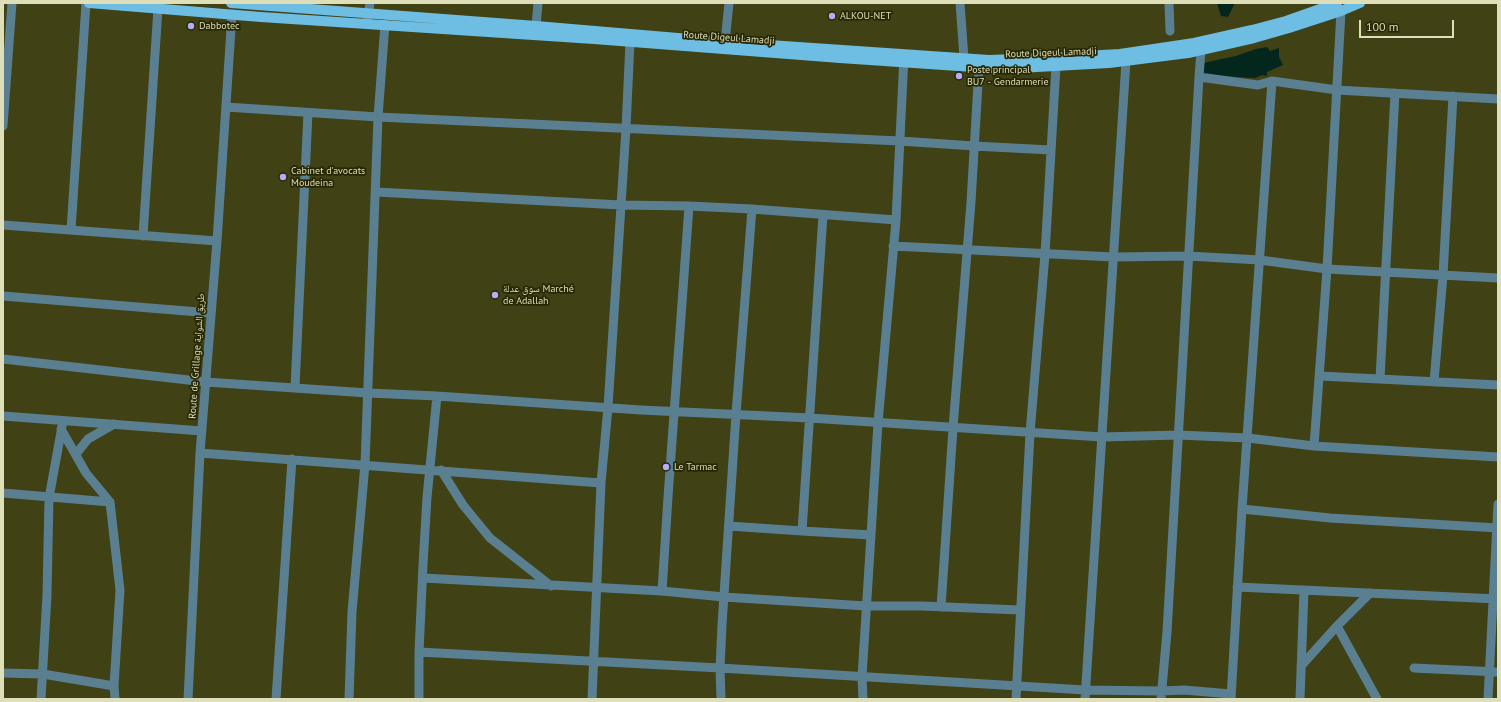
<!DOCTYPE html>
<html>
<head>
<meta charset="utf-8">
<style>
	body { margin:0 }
	#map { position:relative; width:1501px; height:702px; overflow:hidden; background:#404115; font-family:"PT Sans",sans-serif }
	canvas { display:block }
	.frame { position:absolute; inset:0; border:4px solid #dedfb8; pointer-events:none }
	.scale { position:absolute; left:1359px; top:20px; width:95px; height:18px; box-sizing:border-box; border:2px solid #dedfb8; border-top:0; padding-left:5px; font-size:12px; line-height:14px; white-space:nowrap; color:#dedfb8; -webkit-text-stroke:3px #272704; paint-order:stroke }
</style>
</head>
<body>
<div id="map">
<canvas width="1501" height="702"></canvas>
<div class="frame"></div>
<div class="scale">100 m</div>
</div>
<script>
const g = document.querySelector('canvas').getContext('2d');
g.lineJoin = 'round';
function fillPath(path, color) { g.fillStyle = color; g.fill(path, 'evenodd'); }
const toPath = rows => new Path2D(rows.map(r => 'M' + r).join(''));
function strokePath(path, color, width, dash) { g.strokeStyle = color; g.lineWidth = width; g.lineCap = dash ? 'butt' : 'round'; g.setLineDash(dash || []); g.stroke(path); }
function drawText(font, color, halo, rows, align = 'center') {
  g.font = font + ' "PT Sans","Noto Naskh Arabic",sans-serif'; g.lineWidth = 3.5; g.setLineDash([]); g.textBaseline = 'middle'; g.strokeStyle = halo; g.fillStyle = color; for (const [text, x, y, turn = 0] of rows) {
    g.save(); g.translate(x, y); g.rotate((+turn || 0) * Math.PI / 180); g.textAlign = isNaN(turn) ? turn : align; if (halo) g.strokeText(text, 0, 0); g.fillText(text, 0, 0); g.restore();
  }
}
fillPath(toPath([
	[1217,3,1235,3,1228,17,1221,16],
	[1267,47,1270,51,1279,48,1279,57,1283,65,1267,72,1267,76,1262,75,1255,78,1202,75,1203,63,1236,56,1256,49]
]), '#04271d');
strokePath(toPath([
	[960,3,964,58],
	[1169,3,1170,31],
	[367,23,370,3],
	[536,26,538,3],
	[725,42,729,3],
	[1201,50,1199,77,1258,85,1272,81,1337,90,1498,99],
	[226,107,378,117,900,141,974,146,1051,150],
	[3,126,12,3],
	[376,192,621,205,689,206,752,209],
	[823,215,802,531,871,535],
	[3,225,217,241],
	[71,230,86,3],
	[143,236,158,8],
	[893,246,1113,257,1188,256,1260,260,1327,269,1498,278],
	[3,296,211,313],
	[3,359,206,382,368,393,437,396,641,410,810,418,1102,437,1178,435,1248,438,1314,446,1498,457],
	[1320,376,1498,385],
	[1380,379,1395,93],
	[1434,382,1443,275,1453,96],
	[295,387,308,113],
	[3,416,202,431],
	[61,429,86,473,110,502],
	[1314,446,1327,269,1341,11],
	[200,453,601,483],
	[76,454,88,439,114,424],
	[441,470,463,505,490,538,551,586],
	[3,493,110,502,120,590,114,686,115,699],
	[1242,509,1330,518,1498,528],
	[729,526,802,531],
	[423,578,662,591,724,597,866,606,922,606,1020,610],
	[1237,587,1498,599],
	[662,591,668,497,689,206],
	[941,607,953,428,971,202,979,67],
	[1337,626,1377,699],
	[419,652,720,668,1085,690,1161,691,1184,690,1231,694],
	[1301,666,1337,626,1370,593],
	[1414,668,1498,672],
	[3,673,43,674,114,686],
	[41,699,47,595,49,498,63,421],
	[188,699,200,453,217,241,232,14],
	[276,699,292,459],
	[349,699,352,612,365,464,378,117,385,24],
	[419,699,419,652,423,565,427,497,437,396],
	[592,699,601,483,608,407,626,128,630,42],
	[721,699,720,668,722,625,736,414,752,209,896,220],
	[863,699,862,677,871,535,878,423,896,220,904,56],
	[1016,699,1030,433,1045,254,1056,66],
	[1085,699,1126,61],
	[1161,699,1167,632,1199,77],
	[1231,699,1242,509,1272,81],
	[1300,699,1304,590],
	[1488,699,1498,504]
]), '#5a7f91', 9);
strokePath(toPath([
	[89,3,261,17,594,39,840,58,988,68,1019,68,1109,63,1188,53,1254,38,1289,28,1341,11,1360,3],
	[231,3,536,26,725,42,989,60,1067,57,1120,54,1194,43,1252,30,1286,21,1337,3]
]), '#6ebee3', 10);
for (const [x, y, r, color] of [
	[832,16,4,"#b6acf8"],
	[191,26,4,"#b6acf8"],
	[959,76,4,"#b6acf8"],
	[283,177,4,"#b6acf8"],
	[495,295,4,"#b6acf8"],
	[666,467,4,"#b6acf8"]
]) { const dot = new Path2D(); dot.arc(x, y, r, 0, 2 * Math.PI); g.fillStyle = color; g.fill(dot); strokePath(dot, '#272704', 1.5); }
drawText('10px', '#dedfb8', '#272704', [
	["ALKOU-NET",840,16],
	["Dabbotec",199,26],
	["Poste principal",967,70],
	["BU7 - Gendarmerie",967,82],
	["Cabinet d'avocats",291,171],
	["Moudeina",291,183],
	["سوق عدلة Marché",503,289],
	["de Adallah",503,301],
	["Le Tarmac",674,467]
], 'left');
drawText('10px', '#dedfb8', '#272704', [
	["Route Digeul Lamadji",729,38,4],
	["Route Digeul Lamadji",1051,53,-2],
	["Route de Grillage طريق الشواية",197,356,-86]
]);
</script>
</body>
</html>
